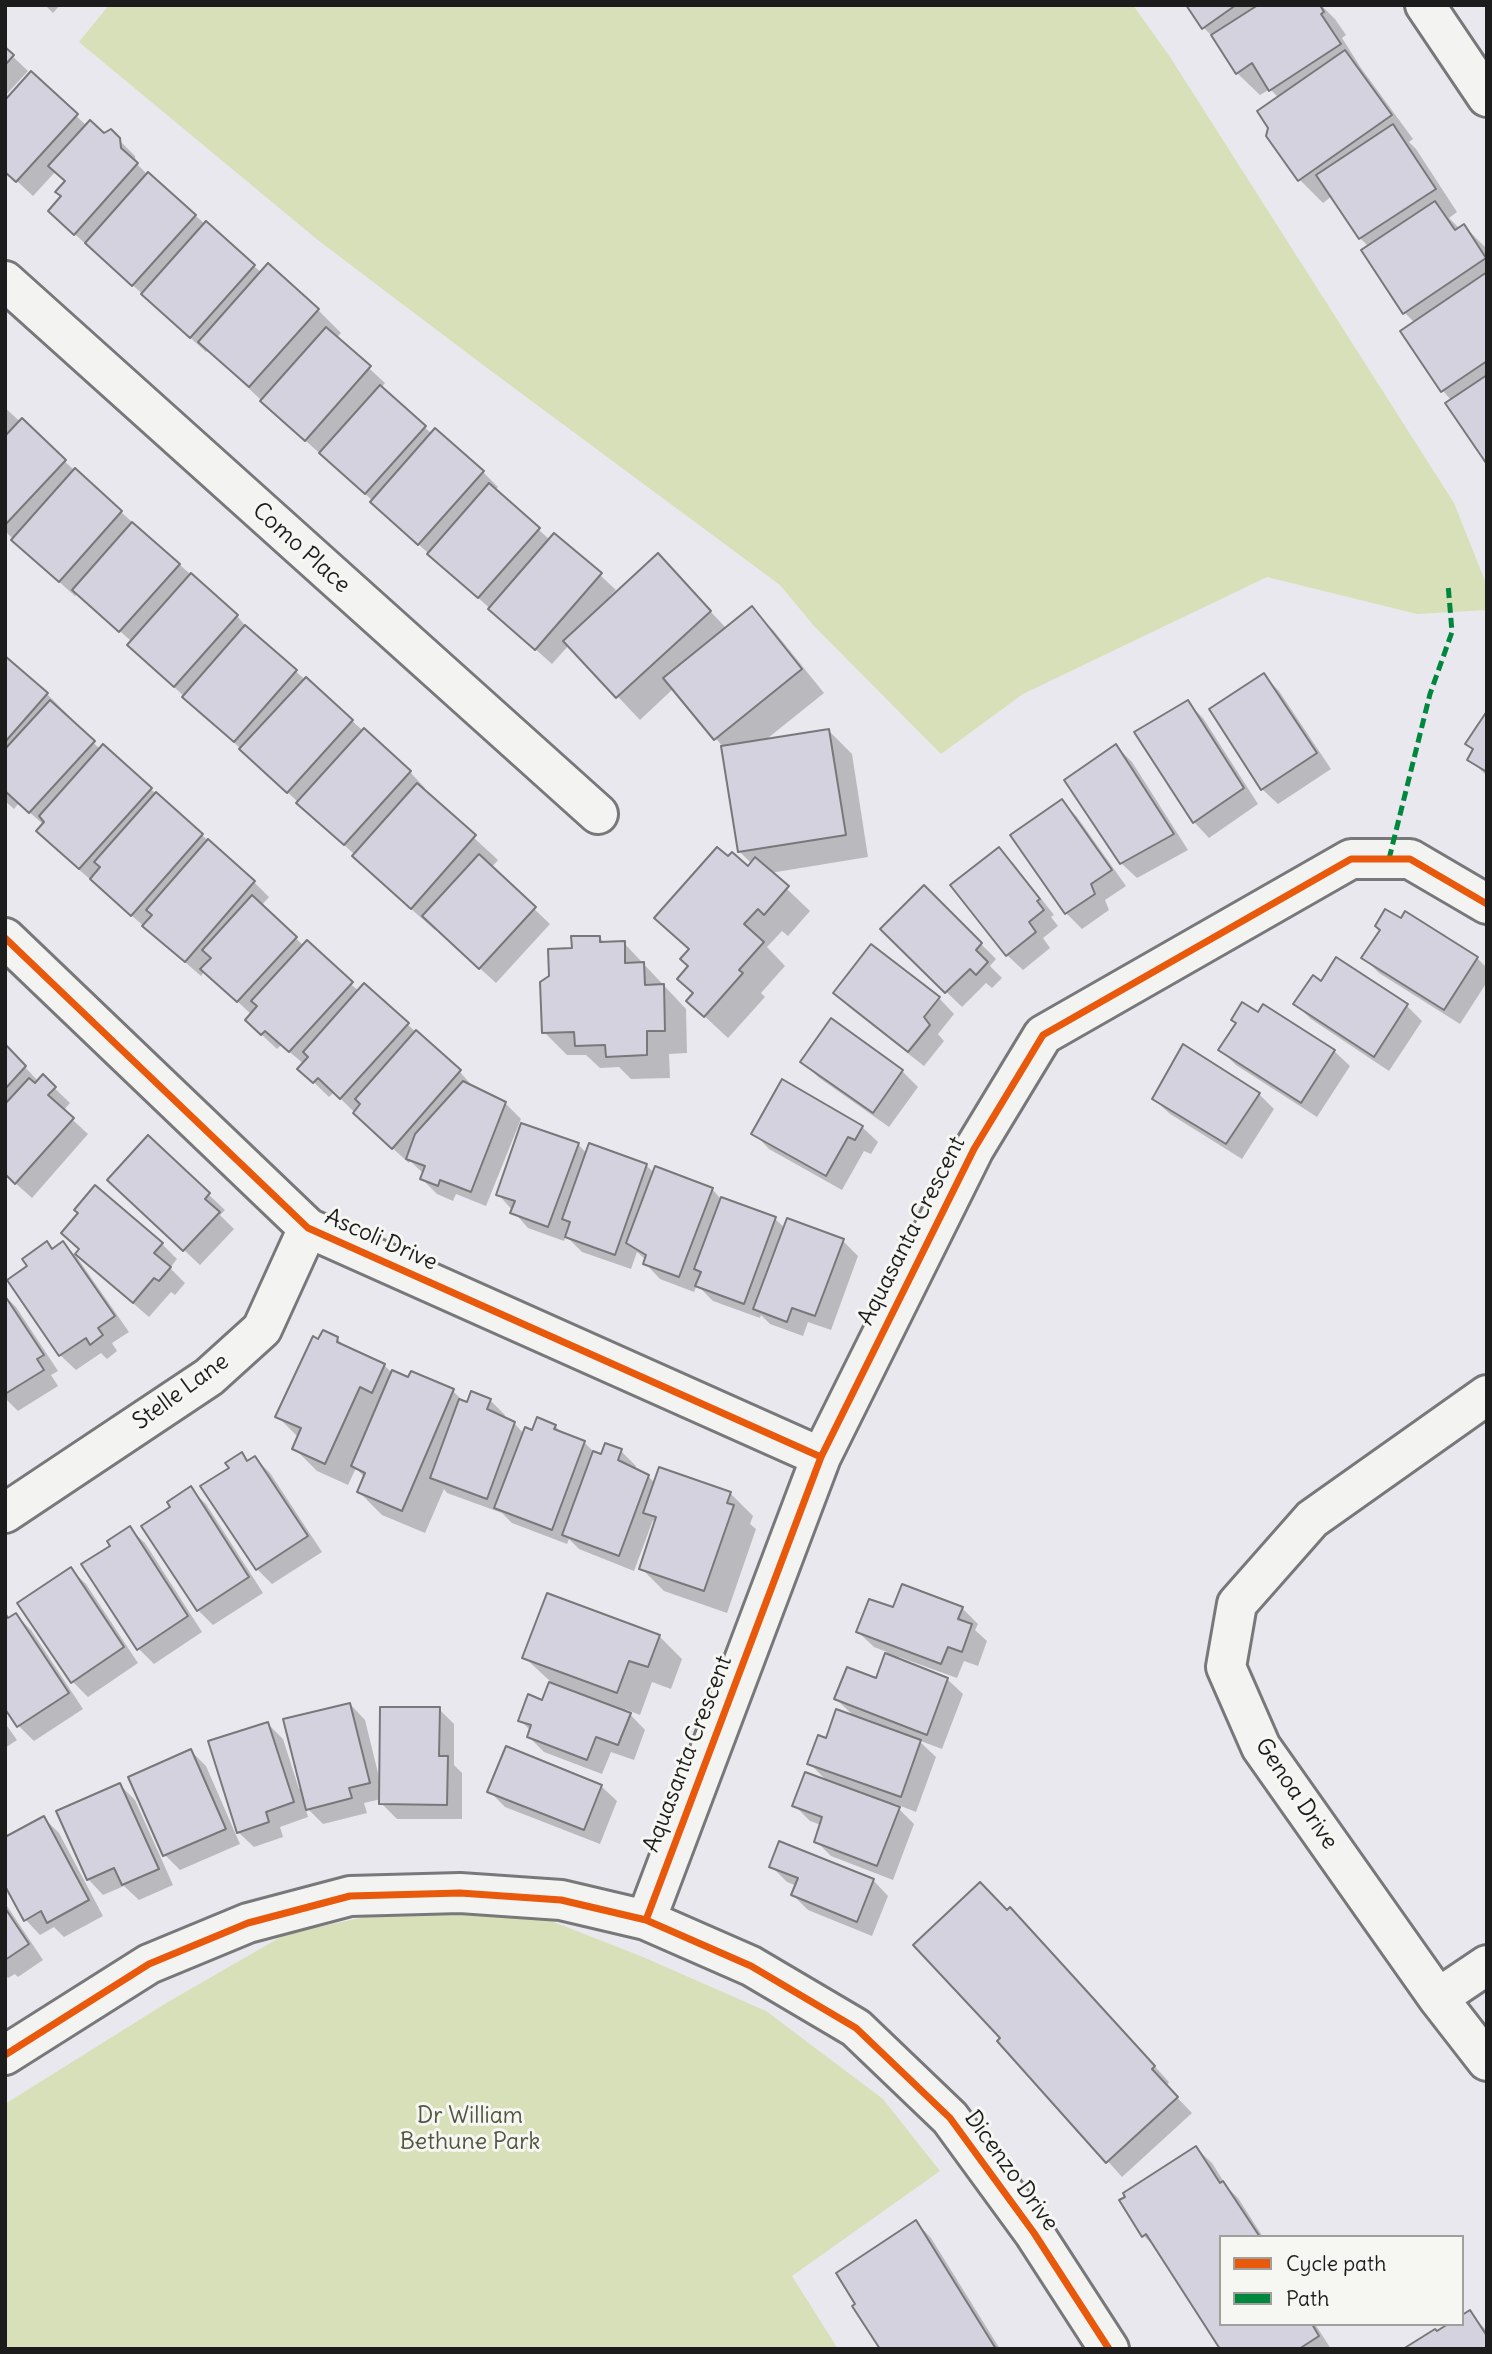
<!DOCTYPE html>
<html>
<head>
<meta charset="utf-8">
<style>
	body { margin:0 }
	#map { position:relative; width:1492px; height:2354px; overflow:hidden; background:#e9e8ee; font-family:Delius,sans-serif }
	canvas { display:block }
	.frame { position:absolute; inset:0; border:7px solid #1c1c1c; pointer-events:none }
	.legend { position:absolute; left:1219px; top:2235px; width:245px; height:91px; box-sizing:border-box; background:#f6f6f2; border:2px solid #9f9f9c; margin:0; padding:9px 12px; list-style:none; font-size:21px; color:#1c1c1c }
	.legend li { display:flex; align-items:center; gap:14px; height:35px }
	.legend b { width:35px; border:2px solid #9f9f9c }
</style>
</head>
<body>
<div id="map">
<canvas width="1492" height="2354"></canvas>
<div class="frame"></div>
<ul class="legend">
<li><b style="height:9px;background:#e8590c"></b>Cycle path</li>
<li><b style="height:9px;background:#00873e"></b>Path</li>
</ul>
</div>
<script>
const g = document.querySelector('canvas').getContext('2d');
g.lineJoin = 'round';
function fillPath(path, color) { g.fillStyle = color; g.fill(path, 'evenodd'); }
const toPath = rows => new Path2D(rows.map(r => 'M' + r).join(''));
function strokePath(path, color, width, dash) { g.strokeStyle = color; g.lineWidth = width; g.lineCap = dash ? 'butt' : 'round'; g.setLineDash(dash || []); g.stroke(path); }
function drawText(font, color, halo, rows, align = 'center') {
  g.font = font + ' Delius,sans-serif'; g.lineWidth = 6; g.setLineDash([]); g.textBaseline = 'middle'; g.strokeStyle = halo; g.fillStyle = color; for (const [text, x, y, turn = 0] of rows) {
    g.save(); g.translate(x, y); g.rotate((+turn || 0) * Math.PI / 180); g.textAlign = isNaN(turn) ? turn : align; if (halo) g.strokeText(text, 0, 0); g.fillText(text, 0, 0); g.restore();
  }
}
fillPath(toPath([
	[109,5,1133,5,1170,57,1454,503,1487,586,1487,610,1417,614,1267,577,1023,694,941,754,814,626,780,585,483,365,319,241,79,42],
	[518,1908,643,1957,766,2011,883,2099,940,2171,792,2276,838,2349,5,2349,5,2104,168,2002,286,1934,388,1912]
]), '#d8e0b9');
fillPath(toPath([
	[45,5,60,5,53,13],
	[1188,5,1321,5,1335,19,1346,35,1342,38,1361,68,1413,139,1409,142,1416,149,1457,212,1449,218,1460,229,1464,226,1487,249,1487,461,1452,401,1443,391,1402,331,1415,323,1405,313,1369,247,1360,238,1332,196,1323,203,1300,180,1268,135,1279,98,1270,89,1260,95,1237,73,1217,41,1203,27],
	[5,49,28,71,5,96],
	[31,74,87,126,103,136,111,132,135,156,136,163,148,175,262,273,318,310,341,333,336,338,385,383,381,388,432,434,483,472,498,487,495,490,550,540,600,575,616,590,609,597,611,599,680,579,727,629,751,608,774,631,824,693,763,742,829,731,852,754,868,857,770,873,810,911,788,936,782,931,767,947,785,966,761,993,765,997,728,1038,688,1001,694,994,679,979,691,967,690,951,657,918,748,868,752,864,739,851,723,747,674,688,640,720,569,645,552,664,388,517,373,501,278,416,208,350,206,352,92,248,91,249,66,226,62,197,67,182,56,171,33,196,5,170],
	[5,408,237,616,251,632,410,772,425,788,423,791,498,860,491,868,550,924,496,983,436,928,435,930,377,879,355,855,145,660,132,642,78,593,75,596,29,555,5,531],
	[5,658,47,694,70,717,68,719,100,749,103,746,254,882,269,897,261,906,304,946,359,991,407,1024,460,1072,474,1088,505,1103,521,1119,486,1206,456,1194,453,1201,437,1194,422,1179,424,1174,410,1161,409,1163,370,1128,334,1092,329,1097,300,1069,304,1064,281,1045,277,1049,262,1035,247,1020,252,1015,205,971,201,976,61,854,39,831,44,825,19,803,14,809,5,801],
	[1263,675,1279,691,1331,769,1278,804,1262,789],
	[1187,702,1203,718,1258,804,1209,838,1194,822],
	[1487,714,1487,776,1469,759,1474,751,1468,744],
	[1116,746,1132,762,1188,850,1137,878,1121,863],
	[1062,801,1077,817,1126,886,1105,900,1109,910,1082,929,1066,913,1012,836],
	[999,849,1014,864,1054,915,1051,917,1058,926,1043,938,1050,948,1023,970,1007,955,953,885],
	[924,887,996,959,990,966,1002,978,992,988,986,983,962,1007,882,929],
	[599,937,605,943,624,943,686,1009,687,1053,669,1054,670,1078,631,1079,619,1067,600,1068,586,1055,567,1055,544,1032,550,977,573,950],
	[1364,958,1477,958,1487,968,1487,982,1460,1024,1379,973],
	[1321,983,1407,1006,1422,1021,1389,1071,1311,1019,1295,1004],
	[835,993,939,998,954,1014,938,1034,944,1041,924,1066,850,1008],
	[1258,1014,1334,1051,1350,1066,1317,1117,1236,1065,1221,1050],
	[831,1021,902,1071,918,1087,889,1127,818,1077,802,1061],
	[5,1046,39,1082,43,1077,70,1103,63,1111,88,1134,32,1198,5,1174],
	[1259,1094,1274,1109,1242,1159,1170,1114,1154,1099],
	[862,1127,878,1142,871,1154,864,1151,842,1190,769,1149,754,1133],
	[148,1138,225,1210,220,1215,234,1229,200,1265,125,1195],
	[578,1144,587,1154,646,1165,654,1173,712,1189,721,1199,775,1219,785,1228,843,1241,858,1256,831,1330,808,1322,803,1336,770,1324,761,1315,760,1318,713,1301,697,1285,694,1292,660,1279,645,1263,646,1260,637,1252,631,1269,582,1252,566,1236,564,1241,528,1228,498,1194],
	[80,1214,162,1244,177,1259,170,1268,185,1283,175,1295,171,1292,149,1317,93,1269,80,1250],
	[62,1243,76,1256,129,1332,112,1343,117,1351,107,1359,101,1353,76,1370,60,1355,53,1250],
	[5,1296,16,1307,58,1371,51,1375,58,1386,18,1411,5,1398],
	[337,1339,347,1348,384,1365,392,1373,453,1391,465,1403,490,1400,505,1415,504,1419,514,1423,524,1434,555,1426,563,1434,584,1442,596,1454,602,1456,621,1451,636,1466,635,1470,648,1476,655,1483,730,1493,753,1516,750,1524,756,1529,727,1613,664,1591,641,1568,656,1523,653,1520,634,1571,579,1549,569,1539,567,1544,512,1523,502,1513,447,1493,444,1489,425,1533,382,1515,359,1492,365,1478,356,1468,348,1485,317,1471,294,1448,299,1438,277,1416,319,1342],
	[242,1455,249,1462,255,1458,270,1473,322,1552,272,1584,257,1569,231,1468],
	[190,1489,206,1504,263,1593,213,1625,198,1610,173,1507],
	[129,1528,145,1543,202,1632,154,1664,138,1648,112,1546],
	[70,1569,86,1584,138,1663,88,1697,73,1682],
	[962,1608,978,1624,975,1630,987,1641,978,1666,964,1661,957,1678,899,1657,898,1660,947,1679,963,1694,942,1749,918,1740,936,1757,916,1812,893,1803,914,1824,893,1880,831,1856,816,1841,821,1825,810,1821,794,1805,829,1783,809,1763,827,1740,856,1718,836,1699,877,1680,887,1652,874,1647,858,1632,894,1609],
	[5,1615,10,1619,16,1615,31,1630,83,1709,34,1741,19,1726],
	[659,1636,682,1659,671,1689,652,1682,640,1715,625,1709,645,1730,634,1760,611,1752,602,1774,544,1752,529,1737,531,1731,520,1720,543,1702,551,1682,524,1657],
	[350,1704,365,1720,380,1781,439,1709,454,1724,454,1765,462,1773,462,1819,397,1819,381,1803,381,1799,364,1803,367,1813,323,1824,305,1806,308,1817,280,1827,283,1837,254,1847,238,1832,268,1724,283,1739,299,1789,302,1788],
	[5,1723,17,1740,5,1748],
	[191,1751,206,1766,240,1844,180,1870,165,1855],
	[120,1785,135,1800,173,1885,139,1900,124,1886,103,1895,88,1879],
	[601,1786,617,1801,600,1844,505,1807,489,1791],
	[44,1818,59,1833,103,1916,64,1937,54,1927,40,1935,25,1919],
	[771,1866,873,1880,888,1896,872,1936,808,1910,793,1895,797,1886,787,1882],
	[5,1903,43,1960,18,1977,15,1974,8,1978,5,1975],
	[1007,1912,1025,1925,1169,2082,1166,2086,1192,2113,1122,2177,1000,2041,1003,2038],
	[1196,2148,1212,2163,1227,2187,1238,2198,1263,2237,1221,2237,1221,2324,1315,2324,1331,2349,1222,2349,1158,2250,1143,2235],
	[916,2222,931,2238,1000,2349,882,2349],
	[1469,2312,1487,2331,1487,2349,1437,2334,1462,2324]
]), '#0003');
const building = toPath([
	[1186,5,1236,5,1202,29,1186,5],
	[1258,5,1320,5,1324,12,1321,14,1341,44,1269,91,1252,63,1236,74,1211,35,1258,5],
	[5,47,14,55,5,65,5,47],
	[1345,50,1392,115,1298,181,1266,136,1268,128,1257,111,1345,50],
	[31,71,78,114,16,182,5,172,5,100,31,71],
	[90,120,104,133,111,129,120,138,121,148,138,163,74,235,48,211,61,196,55,192,65,181,48,166,90,120],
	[1393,124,1436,189,1359,239,1316,175,1393,124],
	[148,172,196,215,132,286,85,243,148,172],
	[1435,201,1455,230,1464,224,1486,258,1403,314,1361,250,1435,201],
	[206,221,255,265,190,338,141,294,206,221],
	[268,263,319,309,249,387,198,342,268,263],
	[1487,272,1487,361,1441,392,1400,331,1487,272],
	[326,327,371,366,305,441,260,401,326,327],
	[1487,375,1487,463,1486,463,1445,403,1487,375],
	[380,385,426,426,365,494,319,453,380,385],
	[22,418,66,460,5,525,5,436,22,418],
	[435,428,484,471,418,545,370,502,435,428],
	[75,468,122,511,59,582,11,540,75,468],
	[489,483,540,528,478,598,427,554,489,483],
	[132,522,180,564,119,632,72,590,132,522],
	[554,533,602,573,535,650,488,609,554,533],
	[658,553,711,611,616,698,563,641,658,553],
	[191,573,238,615,174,687,127,645,191,573],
	[752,606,802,669,714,740,663,678,752,606],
	[245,625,297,670,234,742,182,697,245,625],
	[5,656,48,693,5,742,5,656],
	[1264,673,1317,753,1261,790,1209,709,1264,673],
	[306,677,353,720,287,793,239,749,306,677],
	[50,700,95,741,29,813,5,791,5,749,50,700],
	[1188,700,1244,788,1193,823,1134,732,1188,700],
	[1487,711,1487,772,1467,760,1473,749,1465,744,1487,711],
	[364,728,411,771,344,845,296,803,364,728],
	[829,729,846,835,738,852,721,746,829,729],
	[103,744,152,788,79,869,36,831,44,822,39,816,103,744],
	[1116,744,1174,834,1120,864,1064,780,1116,744],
	[417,783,476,835,411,909,352,856,417,783],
	[156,792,203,834,131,916,90,879,100,867,94,862,156,792],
	[1062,799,1112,870,1091,884,1095,894,1065,914,1010,835,1062,799],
	[208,839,255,881,185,962,142,926,152,915,146,910,208,839],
	[717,847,728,856,732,852,748,866,755,857,789,886,764,915,758,909,744,924,764,942,739,970,743,973,704,1017,686,1001,693,993,677,979,688,966,680,959,689,949,654,918,717,847],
	[999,847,1040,899,1037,901,1044,910,1029,922,1036,932,1006,956,950,885,999,847],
	[479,854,536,907,479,969,422,916,479,854],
	[924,885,982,943,976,950,988,962,976,975,970,969,945,993,880,929,924,885],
	[252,895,297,937,237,1002,200,969,211,958,202,950,252,895],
	[1385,909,1401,918,1405,911,1478,957,1444,1010,1361,958,1380,930,1375,926,1385,909],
	[571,936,600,936,600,942,625,941,625,963,644,962,645,985,664,984,665,1031,647,1031,647,1055,606,1057,605,1045,575,1046,574,1032,542,1033,540,982,549,976,548,949,572,948,571,936],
	[307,940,353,982,289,1052,265,1031,261,1035,245,1020,257,1006,251,1001,307,940],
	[871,944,940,997,924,1017,930,1025,908,1052,833,993,871,944],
	[1336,957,1408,1004,1374,1057,1293,1004,1313,975,1321,981,1336,957],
	[364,983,409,1023,340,1099,318,1078,313,1083,297,1069,308,1057,303,1052,364,983],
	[1242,1002,1258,1012,1263,1004,1335,1050,1301,1103,1218,1050,1236,1023,1231,1020,1242,1002],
	[831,1018,903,1070,873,1113,800,1062,831,1018],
	[416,1030,461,1070,392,1149,353,1113,360,1104,355,1099,416,1030],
	[5,1044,26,1066,5,1089,5,1044],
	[1183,1044,1260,1093,1226,1144,1152,1099,1183,1044],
	[43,1074,56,1087,48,1095,74,1118,15,1184,5,1174,5,1104,29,1078,35,1083,43,1074],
	[782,1079,863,1126,855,1140,848,1137,826,1176,751,1134,782,1079],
	[463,1081,506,1102,471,1192,440,1180,438,1186,420,1179,425,1166,406,1159,415,1134,463,1081],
	[521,1123,579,1143,548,1227,510,1213,515,1201,496,1195,521,1123],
	[148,1135,210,1193,205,1199,220,1212,183,1251,107,1180,148,1135],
	[589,1143,647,1164,615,1255,565,1237,570,1222,562,1219,589,1143],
	[655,1166,713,1188,679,1277,643,1264,646,1255,626,1243,655,1166],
	[95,1185,163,1243,154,1253,171,1267,159,1281,154,1278,133,1303,75,1254,79,1249,61,1233,78,1213,74,1210,95,1185],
	[721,1197,776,1217,744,1304,695,1286,701,1272,694,1269,721,1197],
	[787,1218,844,1239,815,1316,792,1308,787,1322,753,1309,787,1218],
	[47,1241,52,1249,63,1241,115,1316,98,1328,103,1335,90,1345,86,1338,59,1356,7,1280,27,1266,22,1259,47,1241],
	[5,1296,44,1355,37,1359,44,1370,5,1394,5,1296],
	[323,1330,338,1337,337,1342,385,1364,372,1393,360,1387,325,1464,292,1449,301,1428,275,1417,313,1336,318,1339,323,1330],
	[392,1370,408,1377,411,1371,454,1389,402,1511,357,1492,365,1473,351,1466,392,1370],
	[471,1391,491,1399,487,1409,515,1422,487,1499,430,1478,459,1399,467,1402,471,1391],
	[537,1417,556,1425,554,1429,585,1441,552,1530,494,1508,525,1427,532,1430,537,1417],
	[605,1443,622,1449,618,1460,649,1475,619,1556,562,1535,593,1451,601,1454,605,1443],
	[242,1452,247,1461,255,1456,308,1536,256,1570,200,1486,229,1468,225,1463,242,1452],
	[659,1467,731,1492,727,1503,734,1505,704,1591,639,1569,656,1517,643,1513,659,1467],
	[191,1486,249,1577,197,1611,141,1526,170,1507,167,1502,191,1486],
	[130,1526,188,1616,137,1650,81,1564,110,1546,107,1541,130,1526],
	[71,1567,124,1647,71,1683,17,1603,71,1567],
	[902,1584,963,1607,958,1619,972,1624,962,1652,948,1647,941,1664,856,1632,869,1599,893,1607,902,1584],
	[547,1593,660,1635,648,1667,629,1661,617,1693,522,1658,547,1593],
	[5,1613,8,1618,16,1613,69,1693,17,1727,5,1709,5,1613],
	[885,1653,948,1678,927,1735,834,1699,847,1667,876,1678,885,1653],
	[549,1682,631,1713,618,1745,596,1737,587,1760,527,1737,531,1725,518,1721,528,1694,542,1700,549,1682],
	[350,1703,370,1783,349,1788,352,1798,306,1810,283,1719,350,1703],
	[380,1707,440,1707,439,1756,448,1756,447,1805,379,1804,380,1707],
	[836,1709,921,1740,901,1797,807,1764,818,1735,826,1738,836,1709],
	[268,1722,294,1802,266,1812,269,1822,237,1833,208,1741,268,1722],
	[506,1746,602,1785,584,1830,487,1792,506,1746],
	[191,1749,226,1829,163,1856,128,1777,191,1749],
	[805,1772,900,1807,877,1866,814,1842,822,1817,792,1806,805,1772],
	[120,1783,159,1869,122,1885,114,1868,87,1880,56,1811,120,1783],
	[44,1816,89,1900,47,1923,41,1911,24,1921,5,1886,5,1837,44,1816],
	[779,1841,874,1879,857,1922,791,1895,798,1878,769,1867,779,1841],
	[980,1882,1007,1910,1010,1907,1155,2066,1152,2069,1178,2097,1106,2163,997,2041,1000,2038,913,1945,980,1882],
	[5,1908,29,1944,5,1960,5,1908],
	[1196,2146,1220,2183,1223,2181,1260,2237,1221,2237,1221,2324,1312,2324,1319,2336,1299,2349,1220,2349,1146,2234,1142,2237,1119,2200,1125,2197,1123,2193,1196,2146],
	[916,2220,996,2349,880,2349,852,2306,855,2304,836,2273,916,2220],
	[1470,2310,1487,2336,1487,2349,1403,2349,1435,2329,1437,2331,1448,2324,1462,2324,1462,2315,1470,2310]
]);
fillPath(building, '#d4d2de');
strokePath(building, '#78787a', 2);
const minor = toPath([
	[1425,5,1487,97],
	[5,281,598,814],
	[5,938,308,1228,821,1457],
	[1487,1395,1312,1519,1237,1604,1226,1667,1261,1747,1438,1998,1487,2061],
	[5,1513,209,1377,262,1329,308,1228],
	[646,1920,821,1457,974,1149,1043,1035,1351,859,1410,859,1487,904],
	[1438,1998,1487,1965],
	[5,2055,149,1964,248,1923,350,1896,460,1893,561,1900,646,1920,751,1966,856,2028,950,2118,1034,2233,1109,2349]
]);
strokePath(minor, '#78787a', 44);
strokePath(minor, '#f3f3f2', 38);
strokePath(toPath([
	[1389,859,1430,694,1452,632,1448,584]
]), '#00873e', 5, [10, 5]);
strokePath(toPath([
	[5,938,308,1228,821,1457],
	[646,1920,821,1457,974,1149,1043,1035,1351,859,1410,859,1487,904],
	[5,2055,149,1964,248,1923,350,1896,460,1893,561,1900,646,1920,751,1966,856,2028,950,2118,1034,2233,1109,2349]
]), '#e8590c', 7);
drawText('23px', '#1c1c1c', '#f6f6f2', [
	["Como Place",301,548,42],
	["Aquasanta Crescent",912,1231,-63],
	["Ascoli Drive",381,1240,24],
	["Stelle Lane",181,1392,-36],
	["Aquasanta Crescent",688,1754,-69],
	["Genoa Drive",1296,1794,56],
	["Dicenzo Drive",1011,2171,54]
]);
drawText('23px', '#50553e', '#f6f6f2', [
	["Dr William",470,2116],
	["Bethune Park",470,2142]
]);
</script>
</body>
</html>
